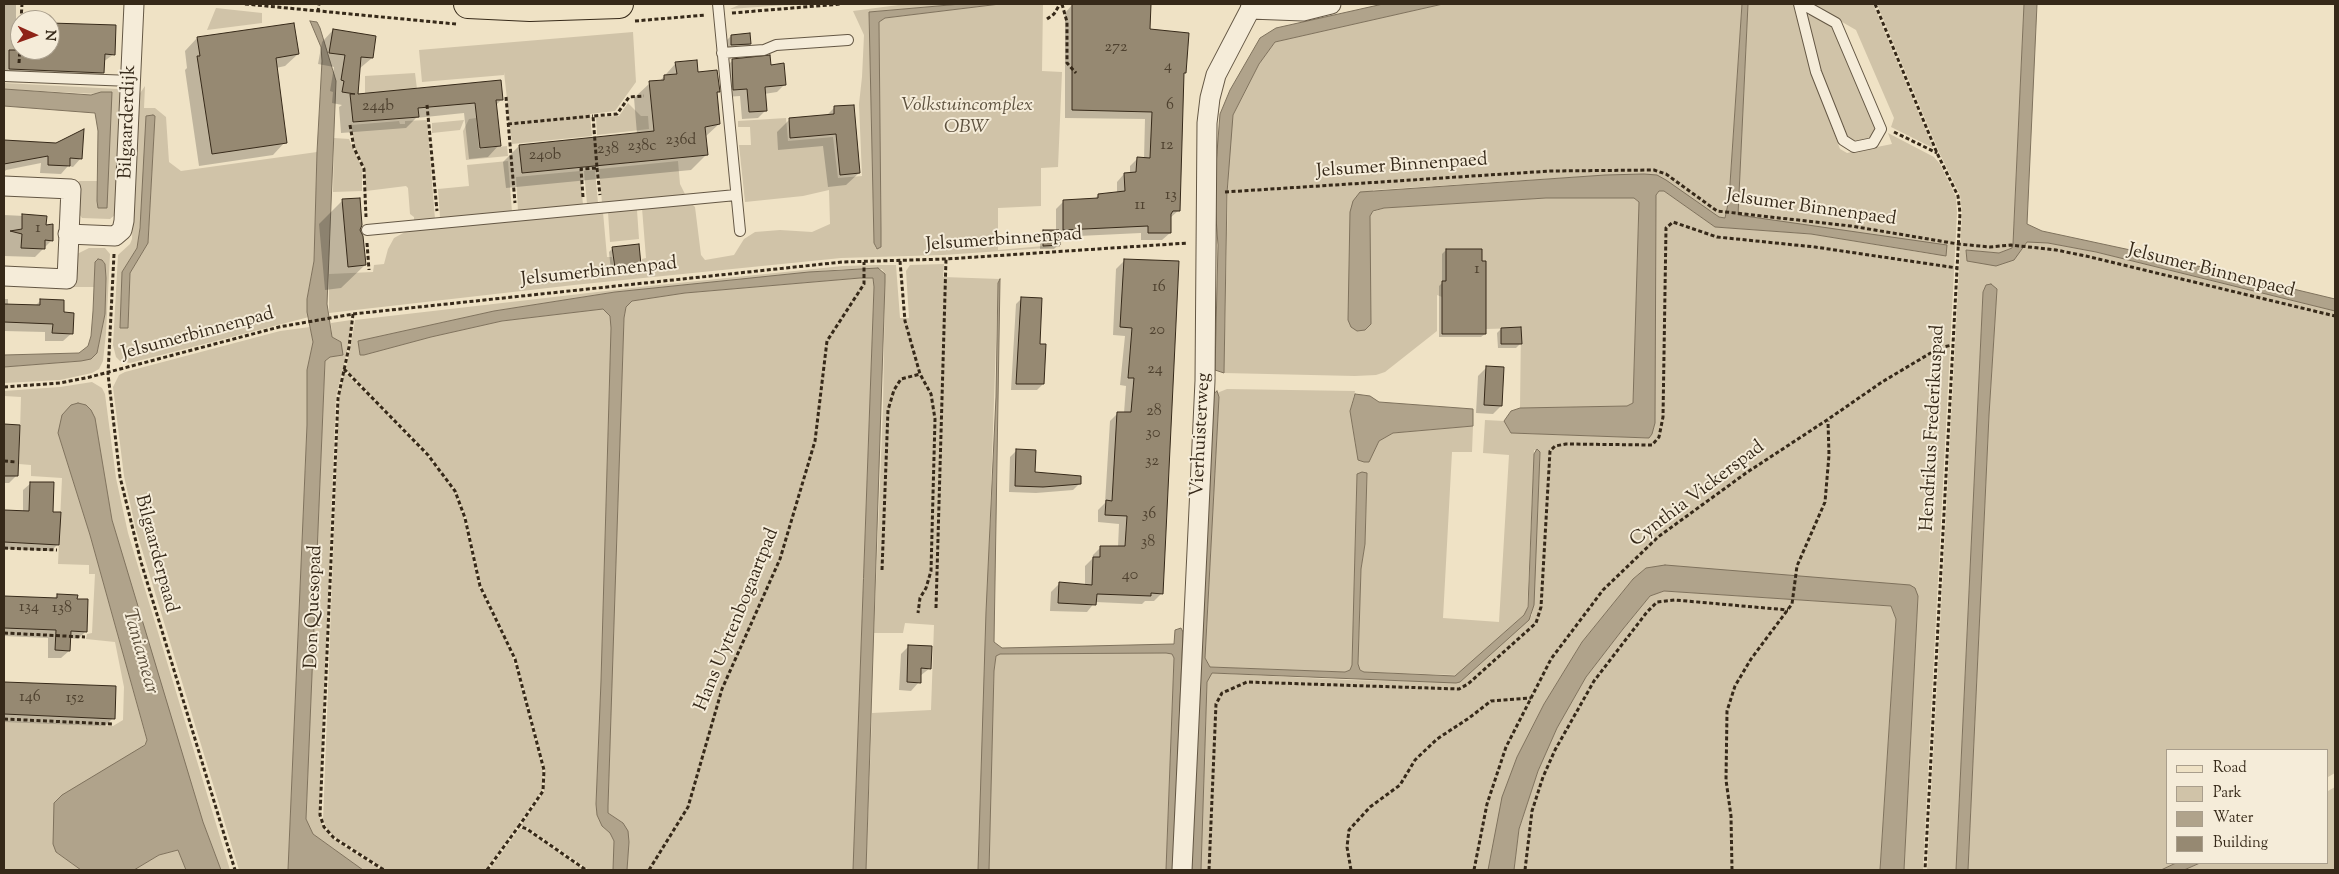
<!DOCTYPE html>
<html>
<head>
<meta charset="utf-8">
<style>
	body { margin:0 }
	#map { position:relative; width:2339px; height:874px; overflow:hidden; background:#efe2c5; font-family:"Sorts Mill Goudy",serif }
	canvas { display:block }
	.frame { position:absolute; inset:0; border:5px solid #362919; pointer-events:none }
	.legend { position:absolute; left:2166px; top:749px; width:162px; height:115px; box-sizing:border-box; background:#f5ecd9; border:1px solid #a99e8c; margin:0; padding:6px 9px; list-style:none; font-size:15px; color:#362919 }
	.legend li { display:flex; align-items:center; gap:10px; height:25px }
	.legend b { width:25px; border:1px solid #a99e8c }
	.north { position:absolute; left:10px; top:10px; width:50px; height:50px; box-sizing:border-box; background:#f5ecd9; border:1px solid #a99e8c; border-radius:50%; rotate:92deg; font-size:14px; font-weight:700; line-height:20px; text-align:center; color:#362919 }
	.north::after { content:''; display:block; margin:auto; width:18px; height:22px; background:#8f2418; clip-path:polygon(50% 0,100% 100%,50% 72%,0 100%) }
</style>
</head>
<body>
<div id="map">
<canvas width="2339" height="874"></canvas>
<div class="frame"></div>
<ul class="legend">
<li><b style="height:6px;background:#efe2c5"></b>Road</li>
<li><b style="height:14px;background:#d0c3a8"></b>Park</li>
<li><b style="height:14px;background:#b0a38b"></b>Water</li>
<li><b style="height:14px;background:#968972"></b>Building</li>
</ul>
<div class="north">N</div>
</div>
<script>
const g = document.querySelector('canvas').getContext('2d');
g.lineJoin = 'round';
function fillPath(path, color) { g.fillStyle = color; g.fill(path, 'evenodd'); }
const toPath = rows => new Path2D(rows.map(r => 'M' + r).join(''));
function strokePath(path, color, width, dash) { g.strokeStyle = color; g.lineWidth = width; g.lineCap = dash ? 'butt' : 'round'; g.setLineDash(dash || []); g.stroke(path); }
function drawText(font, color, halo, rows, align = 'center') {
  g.font = font + ' "Sorts Mill Goudy",serif'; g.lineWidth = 4; g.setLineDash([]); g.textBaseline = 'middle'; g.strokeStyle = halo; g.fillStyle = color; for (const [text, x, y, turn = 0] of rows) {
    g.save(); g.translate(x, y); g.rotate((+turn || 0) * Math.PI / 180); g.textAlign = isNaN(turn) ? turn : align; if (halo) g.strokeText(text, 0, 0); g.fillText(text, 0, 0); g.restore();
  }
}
fillPath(toPath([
	[741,4,799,4,730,9],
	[906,4,961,4,869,12,874,243,876,249,881,247,881,230,879,22,885,18,1000,4,1043,4,1042,71,1062,72,1058,167,1041,168,1041,206,998,208,998,250,1043,246,1060,245,1060,247,943,255,841,258,574,285,329,313,329,274,373,272,374,265,384,264,388,249,394,238,407,231,603,212,607,257,612,257,614,269,642,267,642,259,646,258,642,208,692,204,695,207,701,255,705,260,734,255,744,239,755,232,780,230,812,232,830,224,829,190,803,196,745,202,739,145,751,145,750,127,738,127,738,121,786,118,788,141,833,137,838,178,862,176,859,104,862,77,864,35,853,11],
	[1443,4,1742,4,1729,199,1725,218,1719,217,1644,174,1605,175,1373,190,1370,216,1373,212,1384,208,1546,198,1634,198,1639,202,1633,403,1627,406,1520,408,1521,328,1486,329,1486,262,1482,261,1481,249,1446,249,1446,281,1442,282,1442,297,1437,295,1437,331,1385,372,1376,375,1355,376,1224,373,1229,142,1233,115,1259,64,1275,42],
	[1748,4,1793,4,1810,69,1840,149,1847,153,1892,144,1888,133,1934,157,1940,164,1956,197,1957,213,1923,870,1904,870,1918,596,1646,568,1633,579,1582,642,1544,704,1517,757,1497,828,1488,870,1201,870,1207,682,1209,676,1211,673,1349,680,1460,682,1532,615,1540,452,1534,450,1534,454,1527,612,1457,675,1364,672,1358,668,1361,569,1365,544,1367,474,1357,474,1352,665,1350,670,1345,672,1210,667,1205,658,1219,397,1217,393,1227,389,1355,391,1350,411,1358,460,1369,461,1379,441,1393,433,1473,426,1472,452,1452,452,1443,618,1499,622,1509,455,1483,453,1485,420,1504,421,1511,433,1648,438,1652,434,1655,423,1656,195,1659,191,1664,191,1715,227,1811,234,1937,255,1738,215],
	[1811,4,1873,4,1933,148,1891,127,1894,118,1856,30],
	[1877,4,2024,4,2013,244,2012,248,1999,253,1966,250,1967,261,2024,247,2027,242,2048,243,2096,252,2335,311,2335,773,2328,777,2328,750,2168,750,2168,863,2176,863,2161,870,1968,870,1989,415,1997,289,1986,285,1983,292,1956,870,1927,870,1962,213,1960,195,1939,152],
	[216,8,262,13,262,23,207,30],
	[1812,14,1832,26,1876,130,1869,140,1855,142,1845,136,1820,71,1806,16],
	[633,32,636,82,615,111,590,114,592,136,512,144,504,72,504,75,422,82,419,50],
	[415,73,417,89,365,94,365,76],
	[4,83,118,89,122,96,116,214,110,219,82,218,77,211,79,181,97,181,98,207,107,208,97,94,4,89],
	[145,86,144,108,155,108,166,117,169,162,181,171,317,152,314,261,307,299,309,317,130,363,120,361,116,357,113,345,118,255,130,244,132,239,138,96],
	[153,115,155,116,148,243,130,273,128,328,120,328,122,272,137,248,138,241],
	[628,103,641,116,648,116,649,129,597,135,596,117,619,116],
	[476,118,479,149,507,146,508,156,466,160,463,131,469,119],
	[427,120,435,219,414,221,414,217,410,214,408,188,406,186,366,191,365,169,355,148,351,125,399,121,400,124,405,124,405,121],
	[464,120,460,130,432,133,432,123],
	[334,138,349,139,362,169,362,191,333,192],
	[508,161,512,212,440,218,438,189,469,186,467,165],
	[678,161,680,184,685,194,602,203,599,169],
	[595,170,598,203,587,204,584,171],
	[580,171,583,205,518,211,516,177],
	[637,210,639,239,610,242,608,212],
	[89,248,105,248,110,254,106,333,103,361,99,369,92,373,60,380,4,383,4,367,81,361,97,353,105,314,106,278,105,264,102,260,98,259,95,262,94,287,74,287,77,254],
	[944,264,943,277,1000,279,998,283,978,870,866,870,872,713,931,710,934,625,905,623,903,633,874,633,883,406,885,282,885,274,882,269,843,269,615,292,494,311,358,341,360,355,364,355,431,337,502,321,603,309,610,316,611,328,601,681,596,804,597,815,602,826,610,833,614,841,613,870,589,870,527,827,521,826,544,791,545,770,516,659,481,586,466,517,455,490,429,455,346,370,355,320,649,286,843,266,875,265,896,265,900,318,909,318,906,271,910,265],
	[860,278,873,278,874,287,853,870,627,870,629,842,623,823,608,813,608,806,624,318,626,307,632,301,685,293],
	[351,320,348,347,336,397,319,816,323,827,333,839,381,870,363,870,313,834,306,819,325,361,330,357,342,355,341,342,332,337,331,323],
	[310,327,313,342,307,370,307,425,288,870,239,870,136,530,124,476,113,387,119,375,125,372,280,331],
	[344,372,378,404,427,456,443,474,454,491,464,518,479,587,507,642,519,678,543,770,542,790,486,870,386,870,335,837,329,832,323,820,339,398],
	[92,382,102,388,105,394,116,478,128,533,230,870,221,870,203,822,168,709,112,520,95,418,58,433,90,535,147,741,56,852,81,870,4,870,4,721,113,726,123,720,124,687,115,642,86,639,87,634,92,633,95,574,89,574,89,565,58,564,62,478,31,476,31,465,19,464,21,397,4,396,4,391,60,387],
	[1664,591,1891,606,1896,619,1880,870,1514,870,1519,829,1538,771,1557,728,1586,677,1623,629,1650,596],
	[1183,632,1187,633,1173,870,1178,730],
	[1166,653,1172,654,1174,658,1166,870,989,870,994,671,996,656,1000,654],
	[2335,787,2335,870,2184,870,2200,863,2328,863,2328,791],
	[520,828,526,829,585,870,489,870],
	[178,850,186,870,134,870,159,855]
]), '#d0c3a8');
const water = toPath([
	[961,4,1000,4,885,18,879,22,881,230,881,247,877,249,874,243,869,12,961,4],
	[1383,4,1443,4,1275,42,1259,64,1233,115,1227,193,1224,373,1215,370,1218,245,1214,191,1220,114,1230,90,1260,38,1276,28,1383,4],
	[1742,4,1748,4,1738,215,1947,245,1946,256,1811,234,1715,227,1664,191,1659,191,1656,195,1655,423,1652,434,1649,438,1511,433,1504,421,1511,411,1520,408,1627,406,1633,403,1639,202,1634,198,1546,198,1384,208,1373,211,1370,216,1371,324,1365,330,1357,331,1351,327,1348,320,1350,212,1353,201,1360,192,1605,175,1644,174,1657,175,1666,180,1719,217,1725,218,1729,199,1742,4],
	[2024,4,2037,4,2027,224,2042,231,2135,251,2335,299,2335,311,2096,252,2048,243,2027,242,2014,260,1996,266,1967,261,1966,250,1999,253,2012,248,2013,244,2024,4],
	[310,21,317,22,320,28,336,81,327,304,332,337,341,342,343,355,330,357,325,361,306,819,313,834,363,870,288,870,307,425,307,370,313,342,307,312,307,299,314,261,317,152,322,61,321,47,310,21],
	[4,89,91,95,101,92,112,92,107,208,98,208,97,201,98,131,95,113,4,106,4,89],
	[153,115,155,116,148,243,130,273,128,328,120,328,122,272,137,248,140,228,146,116,153,115],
	[98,259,102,260,105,264,106,278,105,314,97,353,91,359,81,361,4,367,4,355,79,353,88,346,91,336,93,311,95,262,98,259],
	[878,268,885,274,885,282,866,870,853,870,874,287,873,278,860,278,685,293,632,301,626,307,624,318,608,806,608,813,623,823,628,831,629,842,627,870,613,870,614,841,610,833,602,826,597,815,596,804,601,681,611,328,610,316,603,309,502,321,431,337,364,355,360,355,358,341,494,311,615,292,809,272,878,268],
	[1000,279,994,642,1002,648,1174,644,1175,630,1181,628,1183,632,1173,870,1166,870,1174,658,1172,654,1166,653,1000,654,996,656,994,671,989,870,978,870,986,612,996,397,998,283,1000,279],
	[1991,284,1997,289,1989,415,1968,870,1956,870,1983,292,1986,285,1991,284],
	[1217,391,1219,397,1205,658,1210,667,1345,672,1350,670,1352,665,1357,474,1362,472,1367,473,1365,544,1361,569,1358,664,1360,670,1364,672,1455,676,1524,615,1528,607,1534,454,1537,449,1540,452,1534,605,1529,620,1460,682,1456,683,1212,673,1207,682,1201,870,1190,870,1212,395,1217,391],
	[1355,394,1370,396,1379,402,1473,409,1473,426,1393,433,1379,441,1369,462,1364,462,1358,460,1350,411,1355,394],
	[78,403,86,405,91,410,95,418,112,520,203,822,221,870,186,870,178,850,159,855,134,870,81,870,56,852,53,844,54,803,62,795,145,745,147,740,90,535,58,433,62,415,71,405,78,403],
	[1665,565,1910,585,1915,588,1918,596,1904,870,1880,870,1896,619,1891,606,1664,591,1650,596,1623,629,1586,677,1557,728,1538,771,1519,829,1514,870,1488,870,1502,797,1517,757,1544,704,1582,642,1633,579,1646,568,1665,565],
	[2176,863,2200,863,2184,870,2161,870,2176,863]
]);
fillPath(water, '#b0a38b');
strokePath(water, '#7f725d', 1);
fillPath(toPath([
	[4,4,16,4,16,23,20,23,20,50,50,50,50,24,114,54,103,62,103,73,95,81,4,77],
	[1091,4,1150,4,1148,31,1182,74,1179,210,1170,218,1170,233,1162,240,1141,240,1141,233,1058,237,1058,245,1054,249,1040,249,1040,235,1043,231,1056,231,1056,209,1064,201,1094,200,1098,195,1117,193,1117,182,1124,174,1130,174,1130,166,1137,159,1144,159,1145,119,1065,118,1065,13,1072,5],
	[333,30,372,58,359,69,357,95,502,99,495,106,499,145,488,157,469,159,464,113,416,118,406,128,341,133,339,107,342,105,332,103,333,92,330,91,334,67,318,64,322,42],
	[731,36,750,44,746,47,728,49,727,40],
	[197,38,298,54,285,66,276,68,285,142,273,155,199,166,185,70,187,68,185,51],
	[733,60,770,66,785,84,777,92,764,94,766,110,758,118,742,119,740,96,726,97,725,68],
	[676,63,697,73,718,91,716,94,719,124,705,137,707,154,691,170,506,188,503,162,519,146,637,134,634,98,650,83,659,82],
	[834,108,859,173,846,185,828,187,823,146,778,150,777,132,789,120,826,116],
	[4,141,56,144,81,158,73,167,68,166,61,174,40,173,41,163,6,170,4,172],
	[343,200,359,230,365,265,341,288,325,290,319,224],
	[4,215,45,217,45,227,52,226,51,241,35,257,4,256],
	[613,248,640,265,636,269,611,271,609,252],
	[1446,250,1485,334,1481,337,1439,337,1439,286,1442,283,1442,254],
	[1124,261,1162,593,1154,601,1145,601,1142,604,1095,602,1087,612,1050,611,1051,592,1059,584,1085,585,1085,566,1092,559,1093,555,1101,547,1118,547,1119,524,1098,522,1098,510,1105,503,1110,421,1118,413,1124,413,1126,386,1120,385,1125,336,1113,335,1116,269],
	[1022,298,1038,345,1043,384,1037,390,1011,390,1016,304],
	[4,299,8,299,8,305,35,306,40,301,63,314,72,333,63,341,45,341,45,332,4,331],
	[1501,329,1520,344,1516,348,1498,348,1497,333],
	[1486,368,1501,406,1493,414,1476,413,1478,376],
	[1017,450,1034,473,1080,483,1073,490,1036,493,1009,492,1010,457],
	[4,452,17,453,16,476,9,483,4,483],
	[31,483,52,513,58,544,51,551,4,549,4,511,23,512,23,490],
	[57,595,76,600,86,631,78,639,69,638,69,651,61,658,48,658,48,638,4,636,4,597,54,599],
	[909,646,930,668,920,676,919,682,911,691,899,690,901,654],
	[4,683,115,687,113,718,105,726,4,722]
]), '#0003');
const building = toPath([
	[1072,4,1151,4,1150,29,1189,33,1186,73,1184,73,1180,211,1173,211,1171,214,1171,233,1148,233,1148,226,1063,230,1063,200,1098,198,1098,194,1125,191,1124,173,1136,172,1137,157,1150,158,1152,112,1072,110,1072,4],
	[50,23,116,25,115,55,105,54,104,73,9,69,9,50,50,50,50,23],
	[294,23,299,54,276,58,287,143,212,154,197,56,200,56,197,37,294,23],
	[333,29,376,36,373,58,361,57,358,94,501,80,503,100,496,100,501,146,480,148,475,103,418,108,419,117,353,122,350,94,355,94,342,92,344,81,341,80,345,55,329,53,333,29],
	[750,33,751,44,731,45,731,35,750,33],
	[770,55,771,65,784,63,786,85,765,87,767,111,749,112,747,89,733,90,732,59,770,55],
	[697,60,698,72,717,70,720,92,717,92,720,124,705,127,708,155,522,173,519,145,654,131,649,81,664,80,664,75,677,74,675,62,697,60],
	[854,105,860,173,840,175,836,134,790,138,789,118,834,114,834,106,854,105],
	[84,129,82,159,70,158,70,166,48,165,48,156,4,164,4,140,56,143,84,129],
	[360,198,362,225,360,230,363,236,366,265,348,267,342,199,360,198],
	[22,214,47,216,46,225,53,224,53,241,45,240,45,249,21,248,22,234,10,231,22,229,22,214],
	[1043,230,1059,230,1060,245,1043,246,1043,230],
	[639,244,641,265,615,268,612,247,639,244],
	[1446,249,1482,249,1482,261,1486,261,1486,334,1442,334,1442,281,1446,281,1446,249],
	[1124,259,1179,261,1163,594,1151,593,1151,596,1097,594,1096,605,1058,603,1059,582,1092,585,1093,557,1100,557,1100,546,1125,546,1127,516,1105,515,1106,500,1112,501,1117,412,1131,412,1134,378,1128,378,1132,328,1120,327,1124,259],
	[1021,297,1042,298,1040,344,1046,344,1044,384,1016,384,1021,297],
	[40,299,64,300,64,312,74,313,73,334,52,333,53,324,4,322,4,304,40,305,40,299],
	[1521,327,1522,344,1501,344,1501,328,1521,327],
	[1486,366,1504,367,1502,406,1484,405,1486,366],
	[4,424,20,425,18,476,4,476,4,424],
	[1016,449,1036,450,1035,472,1081,476,1081,484,1043,487,1015,486,1016,449],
	[30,482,54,482,53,512,61,512,59,545,4,542,4,510,29,511,30,482],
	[57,594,78,595,77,599,88,599,87,632,71,631,70,651,55,650,56,630,4,628,4,596,57,598,57,594],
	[908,645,932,646,931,669,921,668,921,683,907,682,908,645],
	[4,682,116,686,115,719,4,714,4,682]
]);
fillPath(building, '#968972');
strokePath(building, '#362919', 1);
const lane = toPath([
	[718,4,740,231],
	[1799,4,1816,72,1843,140,1854,147,1873,143,1881,129,1836,23,1802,4],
	[722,53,764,50,776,45,848,40],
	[4,76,131,81],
	[367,230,736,195]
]);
const street = toPath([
	[1250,9,1303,11,1331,4],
	[4,186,71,189,67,279,4,276],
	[68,234,115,236,122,230,124,221,134,4],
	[1182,870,1205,381,1207,123,1210,98,1216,75,1253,4]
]);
const primary = toPath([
	[468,4,530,7,619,4]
]);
strokePath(lane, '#645744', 12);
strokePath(street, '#645744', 21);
strokePath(primary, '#362919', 30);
strokePath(toPath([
	[245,4,456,24],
	[1062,4,1067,22,1067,63,1076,73],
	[1875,4,1937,153,1958,196,1960,213,1925,870],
	[318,12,319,4],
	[732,13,841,4],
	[1047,19,1054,14,1060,4],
	[21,20,22,4],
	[635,21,706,15],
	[19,63,20,49],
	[506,97,515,203],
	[427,105,437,211],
	[508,124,593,116],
	[350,125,354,148,364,169,366,217],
	[1894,132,1937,153],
	[597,168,600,195],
	[1225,192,1551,171,1654,170,1666,174,1717,211,1851,226,1958,244,1990,247,2011,245,2056,250,2086,256,2335,316],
	[583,197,581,169,597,168,593,116,617,114,629,97,644,96],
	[367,243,369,270],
	[114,254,108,374,120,477,141,562,235,870],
	[900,261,905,321,920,374,931,394,935,419,931,571,926,588,920,598,918,613],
	[353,314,349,347,338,398,320,815,324,827,334,838,384,870],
	[344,369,428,455,455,491,465,518,480,586,515,659,544,770,543,791,519,826,527,829,586,870],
	[4,387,60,383,90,377,279,327,353,314,842,262,946,259,1188,243],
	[4,461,16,462],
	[4,548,57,550],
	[882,570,888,410,894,390,901,379,920,374],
	[936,608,946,259],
	[4,633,85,637],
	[4,719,112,724],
	[487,870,519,826],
	[649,870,688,807,722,689,780,559,815,441,827,341,864,284,864,262],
	[1209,870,1216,704,1222,693,1247,682,1459,689,1468,684,1536,623,1541,607,1550,451,1555,446,1566,444,1652,445,1659,437,1663,417,1666,228,1673,222,1717,237,1815,247,1957,268],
	[1351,870,1347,847,1349,830,1370,807,1400,785,1415,760,1437,739,1469,718,1491,701,1531,698],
	[1474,870,1487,804,1506,747,1551,659,1603,590,1658,537,1746,473,1827,420,1882,382,1939,348,1952,345],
	[1525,870,1532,811,1543,777,1555,750,1594,681,1647,612,1657,602,1675,600,1788,610],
	[1732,870,1731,816,1726,780,1727,711,1735,686,1751,659,1792,604,1797,566,1825,502,1829,455,1828,421]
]), '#362919', 3, [4, 2.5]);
strokePath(lane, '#f5ecd9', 10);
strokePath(street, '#f5ecd9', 19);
strokePath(primary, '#efe2c5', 28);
drawText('16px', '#4e412f', null, [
	["272",1116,48],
	["4",1168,67],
	["6",1170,106],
	["244b",378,107],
	["236d",681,141],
	["12",1167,146],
	["238c",642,147],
	["238",608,150],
	["240b",545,156],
	["13",1171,196],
	["11",1140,206],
	["1",38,229],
	["1",1477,270],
	["16",1159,288],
	["20",1157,331],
	["24",1155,370],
	["28",1154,412],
	["30",1153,434],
	["32",1152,462],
	["36",1149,515],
	["38",1148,543],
	["40",1130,576],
	["134",29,608],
	["138",62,609],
	["146",30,698],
	["152",75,699]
]);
drawText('italic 19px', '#5c503d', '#f5ecd9', [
	["Volkstuincomplex",967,107],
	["OBW",967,129]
]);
drawText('19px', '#362919', '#f5ecd9', [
	["Bilgaarderdijk",129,122,-88],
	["Jelsumer Binnenpaed",1402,167,-4],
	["Jelsumer Binnenpaed",1811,209,8],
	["Jelsumerbinnenpad",1004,241,-4],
	["Jelsumer Binnenpaed",2211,272,14],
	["Jelsumerbinnenpad",599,273,-6],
	["Jelsumerbinnenpad",198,335,-15],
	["Hendrikus Frederikuspad",1934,428,-87],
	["Vierhuisterweg",1202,435,-87],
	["Cynthia Vickerspad",1698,495,-37],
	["Bilgaarderpaad",155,554,75],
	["Don Quesopad",315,607,-88],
	["Hans Uyttenbogaartpad",738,620,-68]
]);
drawText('italic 20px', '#5b4e3b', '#f5ecd9', [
	["Taniamear",139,652,74]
]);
</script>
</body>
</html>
